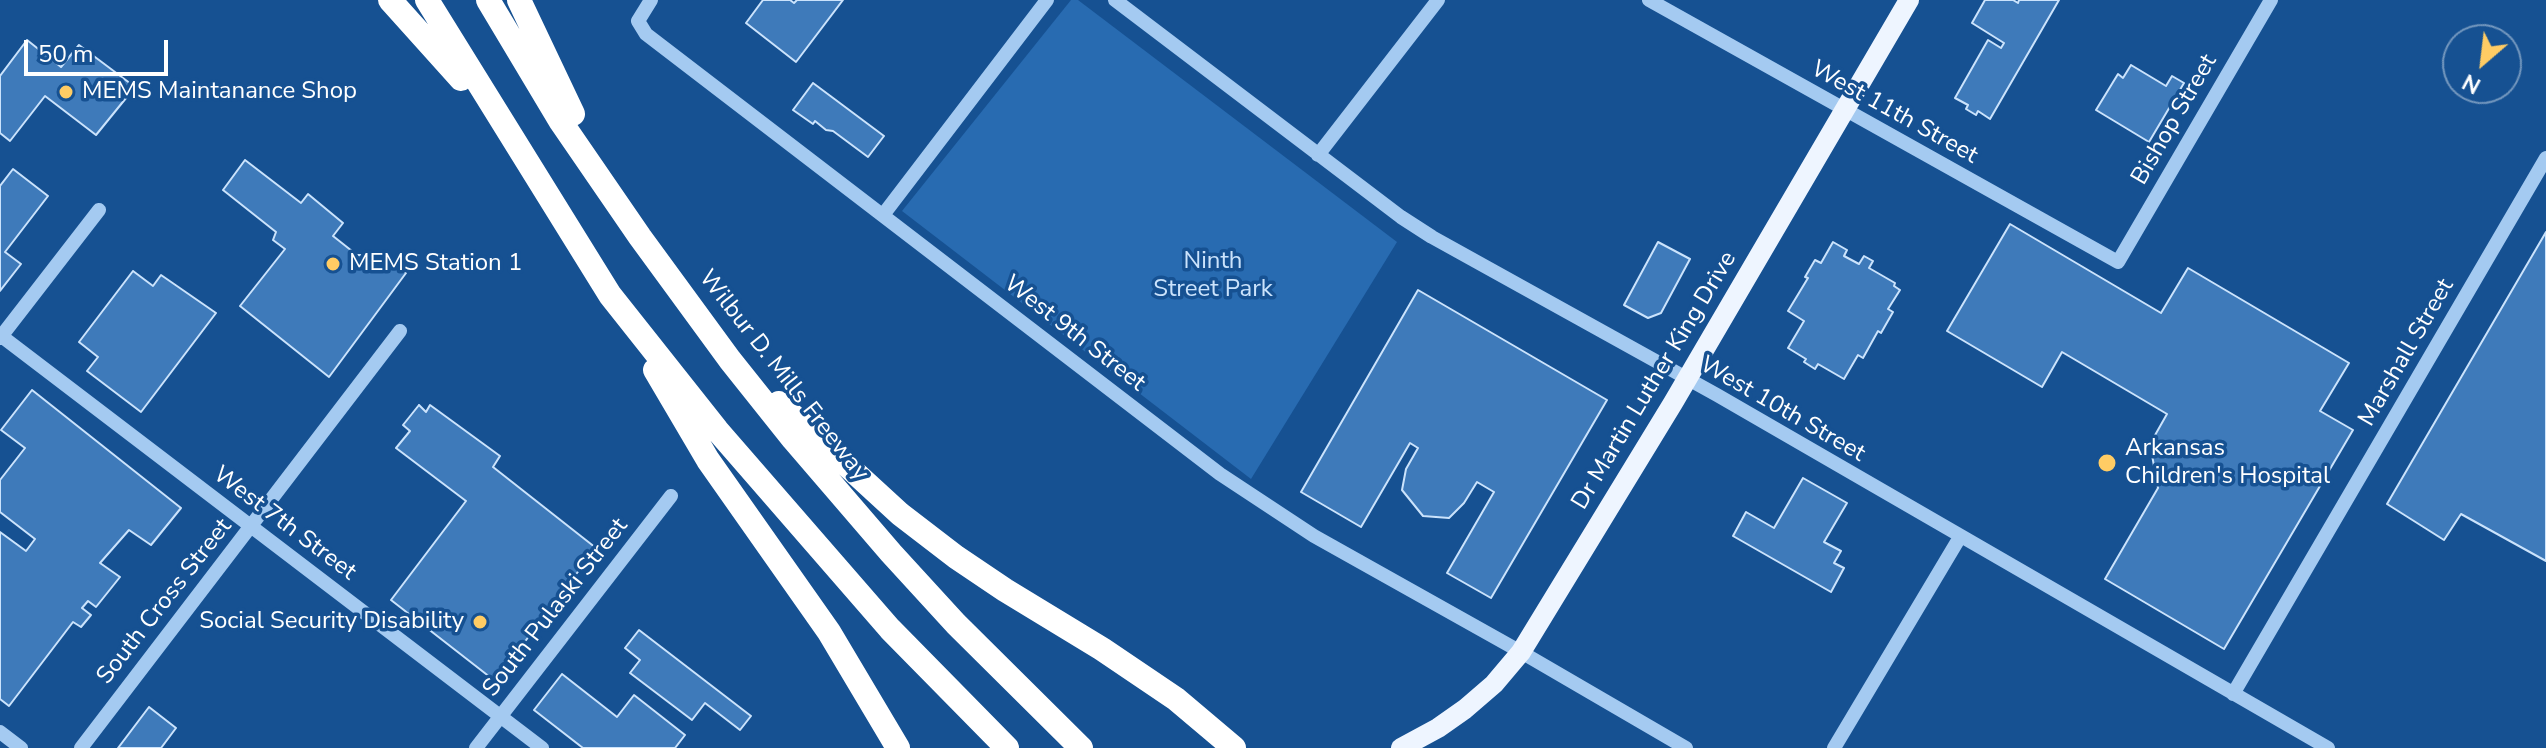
<!DOCTYPE html>
<html>
<head>
<meta charset="utf-8">
<style>
	body { margin:0 }
	#map { position:relative; width:2546px; height:748px; overflow:hidden; background:#165192; font-family:"Nunito Sans",sans-serif }
	canvas { display:block }
	.north { position:absolute; left:2442px; top:24px; width:80px; height:80px; box-sizing:border-box; background:#165192; border:2px solid #7397be; border-radius:50%; rotate:208deg; font-size:22px; font-weight:700; line-height:32px; text-align:center; color:#fff }
	.north::after { content:''; display:block; margin:auto; width:28px; height:36px; background:#ffcc64; clip-path:polygon(50% 0,100% 100%,50% 72%,0 100%) }
	.scale { position:absolute; left:24px; top:40px; width:144px; height:36px; box-sizing:border-box; border:4px solid #fff; border-top:0; padding-left:10px; font-size:24px; line-height:28px; white-space:nowrap; color:#fff; -webkit-text-stroke:6px #165192; paint-order:stroke }
</style>
</head>
<body>
<div id="map">
<canvas width="2546" height="748"></canvas>
<div class="north">N</div>
<div class="scale">50 m</div>
</div>
<script>
const g = document.querySelector('canvas').getContext('2d');
g.lineJoin = 'round';
function fillPath(path, color) { g.fillStyle = color; g.fill(path, 'evenodd'); }
const toPath = rows => new Path2D(rows.map(r => 'M' + r).join(''));
function strokePath(path, color, width, dash) { g.strokeStyle = color; g.lineWidth = width; g.lineCap = dash ? 'butt' : 'round'; g.setLineDash(dash || []); g.stroke(path); }
function drawText(font, color, halo, rows, align = 'center') {
  g.font = font + ' "Nunito Sans",sans-serif'; g.lineWidth = 7; g.setLineDash([]); g.textBaseline = 'middle'; g.strokeStyle = halo; g.fillStyle = color; for (const [text, x, y, turn = 0] of rows) {
    g.save(); g.translate(x, y); g.rotate((+turn || 0) * Math.PI / 180); g.textAlign = isNaN(turn) ? turn : align; if (halo) g.strokeText(text, 0, 0); g.fillText(text, 0, 0); g.restore();
  }
}
fillPath(toPath([
	[1071,0,1078,0,1397,242,1251,479,902,211]
]), '#286bb1');
const building = toPath([
	[763,0,790,0,794,3,797,0,843,0,796,62,746,23,763,0],
	[1985,0,2013,0,2018,3,2019,0,2059,0,1990,119,1978,111,1976,115,1966,109,1968,105,1955,98,1988,40,2001,48,2004,43,1972,23,1985,0],
	[27,40,61,67,79,45,135,87,96,135,45,96,10,141,0,133,0,76,27,40],
	[2131,65,2166,86,2172,76,2184,83,2149,142,2096,110,2118,74,2123,78,2131,65],
	[813,83,884,136,868,157,833,131,826,130,815,121,813,124,793,110,813,83],
	[245,160,301,203,308,194,343,223,333,236,357,255,381,255,406,273,329,377,240,306,285,249,273,240,276,232,223,190,245,160],
	[13,169,48,196,5,252,21,264,0,291,0,186,13,169],
	[2010,224,2161,313,2188,268,2349,363,2320,411,2353,430,2224,649,2105,579,2158,488,2150,444,2167,414,2062,352,2042,387,1947,331,2010,224],
	[2546,232,2546,561,2461,514,2444,540,2387,504,2546,232],
	[1658,242,1690,259,1661,313,1648,318,1624,305,1658,242],
	[1833,242,1847,250,1844,256,1859,264,1864,256,1873,261,1869,268,1895,283,1894,286,1900,290,1888,309,1893,312,1881,333,1878,331,1863,358,1858,355,1844,379,1818,364,1815,369,1804,362,1806,359,1788,348,1804,321,1788,311,1808,278,1805,277,1815,260,1821,263,1833,242],
	[133,271,153,286,161,275,216,313,141,412,87,371,98,357,79,342,133,271],
	[1418,290,1607,400,1491,598,1447,573,1494,492,1477,482,1464,503,1449,518,1423,516,1402,490,1406,469,1418,448,1410,443,1361,527,1301,492,1418,290],
	[32,390,181,508,151,545,129,530,100,563,120,577,96,607,88,601,82,608,91,615,81,627,73,622,9,706,0,699,0,532,26,551,35,539,0,512,0,480,25,448,1,430,32,390],
	[419,405,426,412,430,405,500,456,493,467,596,548,495,681,391,600,466,501,396,448,410,431,403,425,419,405],
	[1803,478,1847,503,1824,542,1841,551,1834,563,1844,568,1831,592,1733,536,1746,512,1774,528,1803,478],
	[639,630,751,716,740,730,705,703,692,720,630,673,640,660,625,648,639,630],
	[562,674,617,717,634,695,685,735,675,748,583,748,534,710,562,674],
	[149,707,176,728,161,748,118,748,149,707]
]);
fillPath(building, '#3e7aba');
strokePath(building, '#cbe3fc', 2);
strokePath(toPath([
	[651,0,638,21,646,34,1220,474,1314,536,1521,652,1686,748],
	[1115,0,1401,217,1432,237,1717,395,2328,748],
	[1649,0,2118,262,2271,0],
	[1318,155,1438,0],
	[883,215,1047,0],
	[0,335,542,748],
	[0,338,99,210],
	[2233,694,2546,158],
	[0,732,21,748],
	[81,748,400,331],
	[476,748,671,496],
	[1834,748,1960,537]
]), '#a4caf1', 14);
strokePath(toPath([
	[1401,748,1438,728,1465,709,1494,684,1521,652,1673,403,1909,0]
]), '#eef5ff', 20);
strokePath(toPath([
	[390,0,461,79],
	[427,0,610,295,717,430,890,629,1007,748],
	[488,0,561,122,640,237,730,360,793,439,891,553,956,624,1081,748],
	[519,0,573,114],
	[655,370,708,460,829,632,898,748],
	[779,403,900,514,956,557,1005,590,1102,649,1176,699,1234,748]
]), '#fff', 24);
for (const [x, y, r, color] of [
	[66,92,8,"#ffcc64"],
	[333,264,8,"#ffcc64"],
	[2107,463,10,"#ffcc64"],
	[480,622,8,"#ffcc64"]
]) { const dot = new Path2D(); dot.arc(x, y, r, 0, 2 * Math.PI); g.fillStyle = color; g.fill(dot); strokePath(dot, '#165192', 3); }
drawText('24px', '#fff', '#165192', [
	["MEMS Maintanance Shop",82,92],
	["MEMS Station 1",349,264],
	["Arkansas",2125,449],
	["Children's Hospital",2125,477],
	["Social Security Disability",464,622,"right"]
], 'left');
drawText('24px', '#fff', '#165192', [
	["West 11th Street",1894,113,29],
	["Bishop Street",2175,120,-60],
	["West 9th Street",1074,334,38],
	["Marshall Street",2407,353,-60],
	["Wilbur D. Mills Freeway",783,376,52],
	["Dr Martin Luther King Drive",1655,381,-59],
	["West 10th Street",1782,410,30],
	["West 7th Street",284,524,37],
	["South Cross Street",165,602,-52],
	["South Pulaski Street",556,608,-52]
]);
drawText('24px', '#cbe3fc', '#165192', [
	["Ninth",1213,262],
	["Street Park",1213,290]
]);
</script>
</body>
</html>
